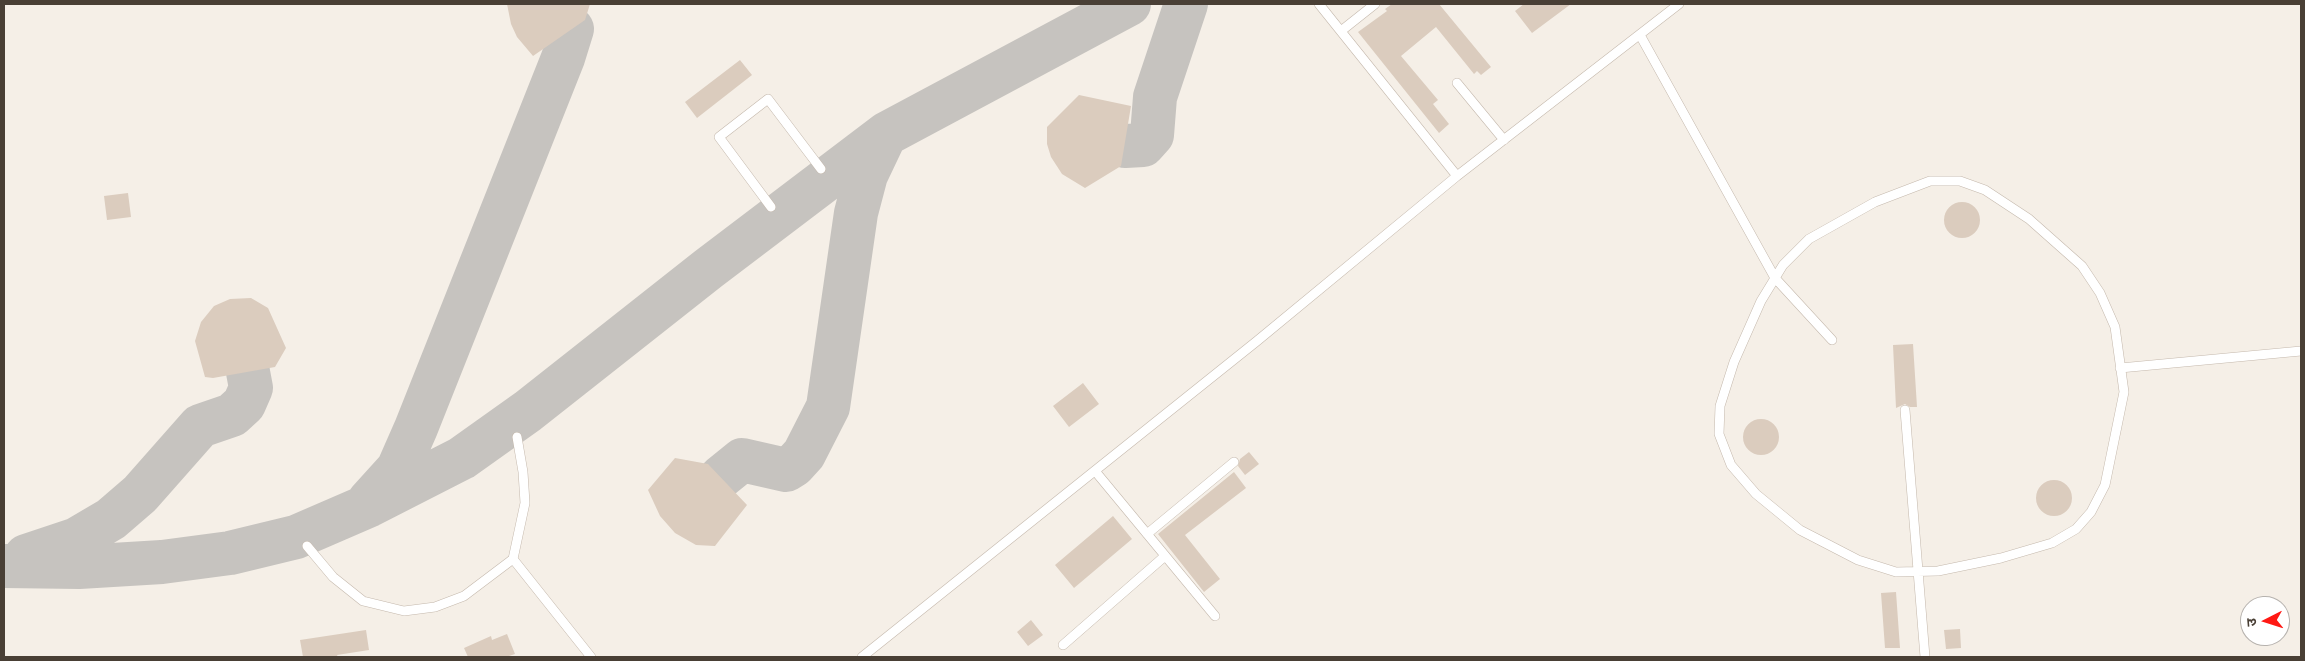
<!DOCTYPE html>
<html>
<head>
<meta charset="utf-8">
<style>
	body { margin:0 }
	#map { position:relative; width:2305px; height:661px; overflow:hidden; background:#f5efe7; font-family:Mulish,"Noto Sans Devanagari",sans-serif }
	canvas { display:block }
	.frame { position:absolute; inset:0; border:5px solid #493f35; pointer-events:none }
	.north { position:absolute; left:2240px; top:596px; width:50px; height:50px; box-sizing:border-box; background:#fff; border:1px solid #b6b2ae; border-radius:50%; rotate:265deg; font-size:14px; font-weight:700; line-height:20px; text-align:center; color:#493f35 }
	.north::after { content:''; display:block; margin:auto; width:18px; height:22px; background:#ff1914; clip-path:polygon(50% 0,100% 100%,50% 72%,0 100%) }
</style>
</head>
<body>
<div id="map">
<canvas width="2305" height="661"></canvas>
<div class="frame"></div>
<div class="north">उ</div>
</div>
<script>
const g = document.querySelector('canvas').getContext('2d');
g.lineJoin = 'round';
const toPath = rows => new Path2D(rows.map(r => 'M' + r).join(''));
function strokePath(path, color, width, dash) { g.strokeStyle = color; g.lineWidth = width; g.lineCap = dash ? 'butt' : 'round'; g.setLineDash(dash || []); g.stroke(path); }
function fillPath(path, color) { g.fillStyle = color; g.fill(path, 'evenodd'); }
strokePath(toPath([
	[1125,146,1143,145,1152,135,1155,97,1186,4],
	[721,477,742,460,786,470,794,465,804,454,828,407,856,213,866,175,885,135],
	[369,501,398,469,416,428,563,58,572,29],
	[26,556,77,539,111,519,140,494,200,426,232,415,244,404,251,388,248,372],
	[4,566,79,567,162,562,230,553,296,537,370,505,462,458,528,411,708,269,886,134,1129,4]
]), '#c6c3bf', 44);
fillPath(toPath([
	[507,4,590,4,585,20,533,56,517,37,511,24],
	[1392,4,1439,4,1491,67,1481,75,1477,71,1474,74,1436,27,1401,56,1438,100,1433,104,1449,124,1439,133,1358,32,1387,11,1385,9],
	[1524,4,1571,4,1532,33,1515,11],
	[740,60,752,75,697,118,685,102],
	[1079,95,1131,106,1121,166,1085,188,1062,174,1051,157,1047,144,1047,127],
	[128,193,131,217,107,220,104,196],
	'1944 220a18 18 0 1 1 36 0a18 18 0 1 1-36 0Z',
	[251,298,268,308,286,348,275,367,213,378,205,377,195,341,201,322,214,306,230,299],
	[1913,344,1917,407,1910,407,1905,404,1896,408,1893,345],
	[1083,383,1099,404,1069,427,1053,406],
	'1743 437a18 18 0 1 1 36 0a18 18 0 1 1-36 0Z',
	[1249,452,1259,464,1245,475,1238,466,1240,459],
	[675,458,708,464,747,505,715,546,696,545,675,533,660,516,648,490],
	[1234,472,1246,488,1185,535,1220,579,1204,592,1158,534],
	'2036 498a18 18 0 1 1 36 0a18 18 0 1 1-36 0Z',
	[1113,516,1132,539,1074,588,1055,565],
	[1896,592,1900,648,1885,648,1881,593],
	[1031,620,1043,635,1028,646,1017,632],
	[1960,629,1961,648,1946,649,1944,630],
	[366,630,369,650,337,655,338,657,303,657,300,640],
	[507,634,515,654,506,657,468,657,464,648,491,636,492,640]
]), '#dbccbe');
const service = toPath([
	[1319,4,1457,176],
	[1341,31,1375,4],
	[1640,35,1775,278,1832,340],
	[1457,83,1504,140],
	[1930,181,1960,181,1985,190,2029,219,2082,266,2100,293,2115,327,2124,392,2105,485,2091,512,2076,529,2052,543,2001,558,1938,571,1896,572,1858,560,1800,530,1756,494,1731,465,1719,434,1720,406,1734,362,1761,301,1783,265,1809,239,1875,202,1930,181],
	[771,207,719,137,768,99,821,169],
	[2120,368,2301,351],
	[1905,410,1925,657],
	[1095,471,1215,616],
	[1147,534,1234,462],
	[307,546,333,577,363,601,404,611,435,607,464,596,513,559,525,503,523,472,517,437],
	[513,559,591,657],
	[1063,645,1165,556],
	[862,657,1257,341,1457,176,1679,4]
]);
strokePath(service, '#c4b8ac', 10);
strokePath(service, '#fff', 9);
</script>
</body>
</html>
